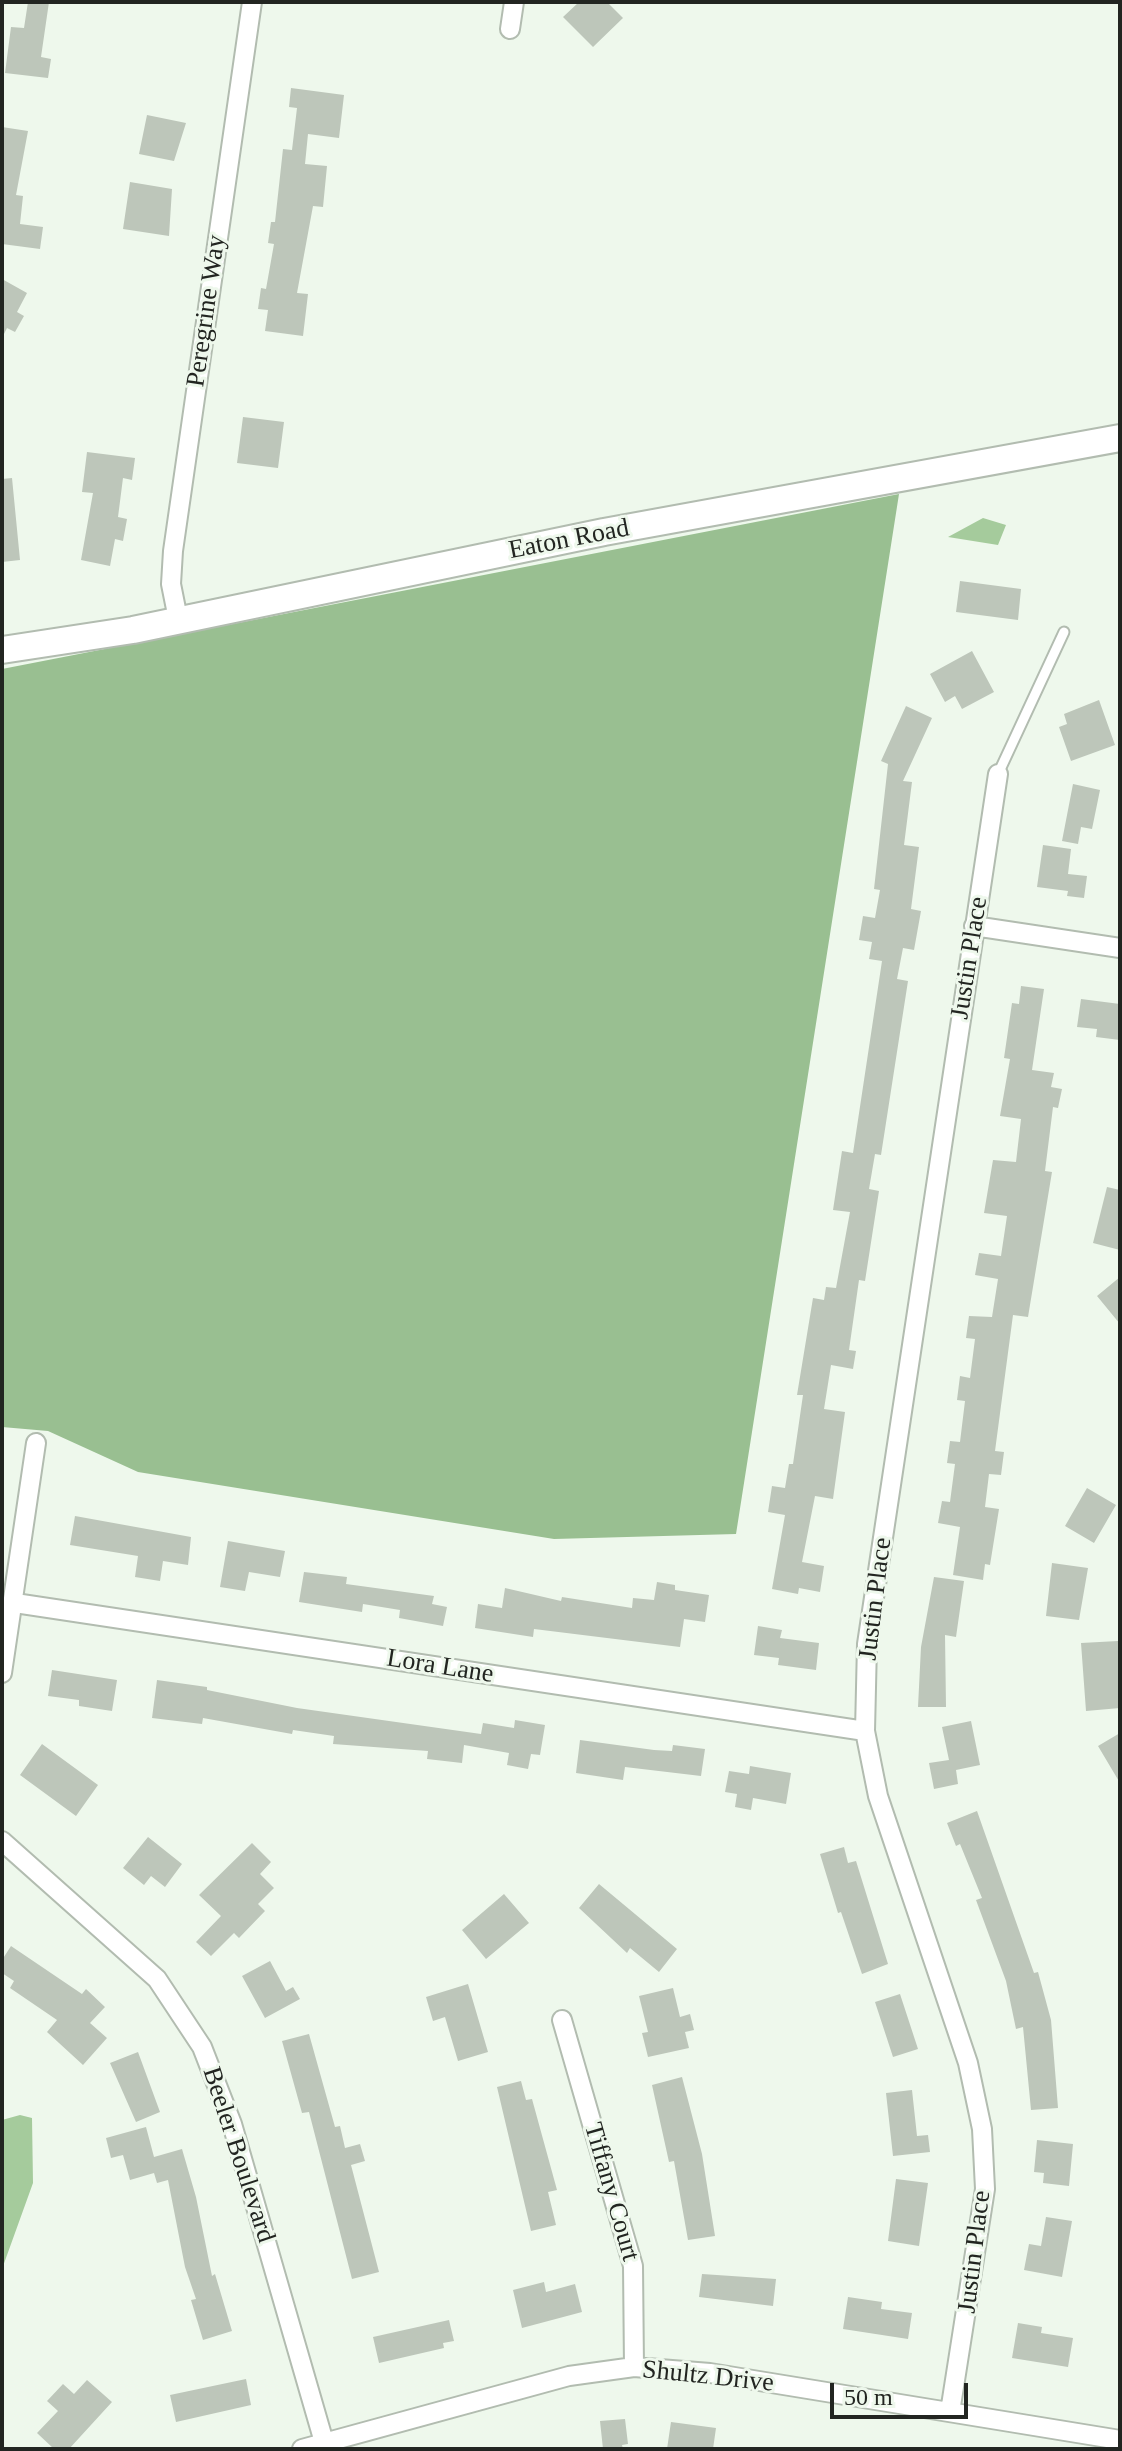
<!DOCTYPE html>
<style>
body{margin:0}
#map{position:relative;width:1122px;height:2451px;overflow:hidden;background:#eef8ec;font-family:"Times New Roman",serif}
canvas{display:block}
.frame{position:absolute;inset:0;border:4px solid #222521;pointer-events:none}
.scale{position:absolute;left:830px;top:2383px;width:138px;height:36px;box-sizing:border-box;border:4px solid #222521;border-top:0;padding-left:10px;font-size:24px;line-height:28px;white-space:nowrap;color:#222521;-webkit-text-stroke:6px #eef8ec;paint-order:stroke}
</style>
<div id="map">
<canvas width="1122" height="2451"></canvas>
<div class="frame"></div>
<div class="scale">50 m</div>
</div>
<script>
const g = document.querySelector('canvas').getContext('2d');
g.lineJoin = 'round';
function paint(path, color) { g.fillStyle = color; g.fill(path, 'evenodd'); }
const poly = rows => new Path2D(rows.map(r => 'M' + r).join(''));
function strokePath(path, color, width, dash) { g.strokeStyle = color; g.lineWidth = width; g.lineCap = dash ? 'butt' : 'round'; g.setLineDash(dash || []); g.stroke(path); }
function write(font, color, halo, rows, align = 'center') {
  g.font = font + ' "Times New Roman",serif'; g.lineWidth = 6; g.setLineDash([]); g.textBaseline = 'middle'; g.strokeStyle = halo; g.fillStyle = color; for (const [text, x, y, turn = 0] of rows) {
    g.save(); g.translate(x, y); g.rotate((+turn || 0) * Math.PI / 180); g.textAlign = isNaN(turn) ? turn : align; if (halo) g.strokeText(text, 0, 0); g.fillText(text, 0, 0); g.restore();
  }
}
paint(poly([
 [899,494,736,1534,554,1539,138,1472,48,1431,2,1427,2,669]
]), '#99bf91');
paint(poly([
 [983,518,1006,525,998,545,948,537],
 [20,2115,32,2118,33,2183,2,2269,2,2120]
]), '#a5cb9c');
paint(poly([
 [28,2,49,2,41,57,51,59,48,78,5,73,11,27,24,28],
 [579,2,607,2,623,18,593,47,563,17],
 [291,88,344,95,339,138,308,134,305,164,327,166,323,207,313,206,297,293,308,294,303,336,265,331,268,310,258,309,261,288,266,289,274,244,268,243,271,222,275,222,283,149,292,150,297,108,289,107],
 [147,115,186,123,174,161,139,154],
 [2,127,28,131,16,195,23,196,20,224,43,227,40,249,2,244],
 [130,182,172,189,169,236,123,229],
 [2,279,27,293,17,312,24,316,15,332,7,328,2,338],
 [243,417,284,422,278,468,237,463],
 [87,452,135,458,132,480,123,478,118,517,127,519,123,541,115,539,110,566,81,560,93,493,82,492],
 [12,478,20,560,2,562,2,479],
 [960,581,1021,589,1018,620,956,612],
 [972,651,994,692,962,709,955,696,945,702,930,674],
 [1099,700,1115,745,1071,761,1059,727,1067,724,1064,714],
 [906,706,932,718,903,781,912,782,904,845,919,847,911,909,921,911,914,950,903,948,897,979,908,981,881,1155,875,1154,869,1189,879,1191,865,1281,859,1280,849,1350,856,1351,853,1369,831,1365,824,1409,845,1412,833,1499,815,1496,802,1562,824,1566,820,1592,799,1588,798,1594,772,1589,785,1515,768,1512,772,1486,785,1488,789,1464,793,1464,803,1395,797,1395,813,1298,824,1300,826,1287,836,1288,850,1212,833,1210,842,1151,853,1153,882,961,869,959,872,942,859,940,863,916,875,918,880,890,874,889,888,764,881,761],
 [1073,784,1100,790,1092,829,1081,827,1078,844,1062,841],
 [1043,845,1071,849,1068,874,1087,876,1084,898,1067,896,1068,891,1037,887],
 [1021,986,1044,989,1032,1070,1054,1073,1051,1087,1062,1089,1058,1108,1053,1107,1045,1171,1052,1172,1028,1317,1013,1315,995,1451,1004,1452,1001,1475,989,1474,985,1507,999,1509,990,1565,985,1564,983,1580,953,1575,960,1527,938,1523,942,1501,950,1502,955,1464,947,1463,950,1441,960,1442,965,1401,957,1400,960,1376,970,1378,975,1339,966,1338,969,1316,992,1317,998,1279,975,1275,979,1253,1001,1256,1007,1216,984,1213,993,1160,1016,1162,1021,1119,1000,1116,1010,1059,1004,1058,1012,1003,1019,1004],
 [1081,999,1120,1004,1120,1040,1096,1037,1097,1029,1077,1027],
 [1107,1187,1120,1190,1120,1250,1093,1243],
 [1120,1277,1120,1324,1097,1296],
 [1087,1488,1116,1505,1094,1543,1065,1526],
 [75,1516,191,1537,188,1565,163,1561,160,1581,135,1577,138,1556,70,1545],
 [228,1541,285,1551,280,1577,249,1572,245,1591,220,1587],
 [1052,1563,1088,1568,1079,1620,1046,1616],
 [304,1572,347,1577,346,1584,434,1596,432,1604,447,1607,443,1626,399,1618,400,1610,363,1604,362,1612,299,1602],
 [934,1577,964,1581,956,1637,945,1635,946,1707,918,1707,921,1647],
 [657,1582,675,1585,675,1590,709,1595,705,1622,684,1619,680,1647,534,1629,533,1637,475,1628,478,1604,502,1608,505,1588,561,1601,562,1597,632,1608,633,1598,654,1600],
 [758,1626,782,1630,780,1638,819,1643,816,1670,778,1665,779,1658,754,1655],
 [1118,1641,1120,1708,1086,1711,1081,1643],
 [52,1670,117,1680,112,1711,79,1706,79,1700,48,1696],
 [157,1680,207,1687,207,1690,297,1708,481,1734,483,1723,514,1728,515,1720,545,1725,540,1755,531,1754,528,1769,507,1765,509,1753,464,1745,462,1763,427,1759,428,1751,333,1744,334,1736,293,1730,292,1734,203,1718,202,1724,152,1718],
 [971,1721,980,1765,956,1770,958,1784,934,1789,929,1763,949,1760,942,1727],
 [1120,1733,1120,1783,1098,1746],
 [580,1740,654,1750,672,1751,673,1745,705,1749,701,1776,625,1767,623,1780,576,1773],
 [42,1744,98,1785,76,1816,20,1775],
 [750,1766,791,1773,786,1804,753,1798,751,1810,735,1807,737,1794,725,1792,729,1771,749,1774],
 [977,1811,1034,1973,1038,1972,1051,2020,1058,2108,1031,2110,1023,2027,1016,2029,1006,1981,976,1900,982,1898,960,1844,956,1846,947,1823],
 [148,1837,182,1864,165,1887,151,1876,144,1885,123,1868],
 [252,1843,271,1862,260,1874,274,1888,258,1904,265,1911,239,1938,234,1933,211,1956,196,1942,221,1916,199,1895],
 [844,1847,848,1863,856,1861,888,1964,862,1974,841,1912,838,1913,820,1854],
 [599,1884,677,1949,659,1972,630,1948,627,1953,579,1908],
 [504,1894,529,1923,486,1959,462,1930],
 [11,1946,82,1994,86,1989,105,2007,90,2023,107,2038,83,2065,47,2032,57,2020,10,1988,14,1981,2,1973,2,1960],
 [270,1961,286,1991,293,1987,300,1999,265,2018,242,1976],
 [468,1984,488,2052,458,2061,445,2017,433,2021,426,1997],
 [673,1988,680,2017,690,2014,694,2030,685,2032,689,2048,648,2057,642,2033,648,2032,639,1996],
 [900,1994,918,2049,893,2057,875,2002],
 [309,2034,335,2127,340,2126,345,2148,360,2144,365,2161,351,2165,379,2272,352,2279,309,2112,302,2113,282,2041],
 [138,2052,160,2112,136,2122,110,2063],
 [682,2077,702,2154,715,2236,688,2240,674,2161,669,2162,652,2085],
 [521,2081,526,2100,532,2099,557,2190,548,2192,556,2225,531,2231,497,2087],
 [912,2090,917,2136,928,2135,930,2152,893,2156,886,2093],
 [146,2127,154,2157,182,2149,196,2197,212,2276,215,2274,232,2331,203,2340,191,2300,196,2299,185,2267,168,2180,157,2183,154,2173,130,2180,123,2155,111,2158,106,2138],
 [1037,2140,1073,2144,1069,2186,1043,2183,1044,2173,1034,2172],
 [896,2179,928,2183,919,2246,888,2241],
 [1046,2217,1072,2221,1062,2277,1024,2270,1029,2244,1041,2246],
 [702,2274,776,2279,773,2306,699,2297],
 [544,2282,546,2292,575,2284,582,2312,522,2328,513,2290],
 [848,2297,882,2302,881,2309,912,2313,908,2339,843,2329],
 [449,2320,454,2341,443,2343,444,2348,379,2363,373,2337],
 [1018,2323,1042,2327,1041,2333,1073,2338,1068,2367,1012,2358],
 [246,2379,251,2405,176,2422,170,2395],
 [87,2380,112,2402,69,2449,54,2449,37,2433,58,2411,47,2401,63,2384,74,2394],
 [625,2419,628,2444,622,2445,623,2449,603,2449,600,2421],
 [671,2422,716,2428,713,2449,667,2449]
]), '#bdc6ba');
const lane = poly([
 [998,774,1064,632]
]);
const street = poly([
 [510,29,514,2],
 [178,619,171,584,173,551,252,2],
 [974,926,1120,948],
 [15,1603,865,1731],
 [2,1673,36,1443],
 [2,1841,157,1979,202,2047,232,2124,326,2449],
 [562,2020,633,2266,634,2367],
 [950,2412,985,2189,982,2129,968,2063,878,1796,865,1731,867,1644,998,774],
 [302,2449,569,2376,634,2367,710,2373,1120,2440]
]);
const secondary = poly([
 [2,650,133,630,604,532,1120,438]
]);
strokePath(lane, '#b2bcb0', 13);
strokePath(street, '#b2bcb0', 22);
strokePath(secondary, '#b2bcb0', 30);
strokePath(lane, '#fff', 9);
strokePath(street, '#fff', 18);
strokePath(secondary, '#fff', 26);
write('26px', '#222521', '#eef8ec', [
 ["Peregrine Way",207,311,-82],
 ["Eaton Road",569,540,-11],
 ["Justin Place",970,958,-81],
 ["Justin Place",876,1599,-83],
 ["Lora Lane",440,1667,9],
 ["Beeler Boulevard",238,2155,72],
 ["Tiffany Court",611,2192,74],
 ["Justin Place",975,2252,-83],
 ["Shultz Drive",708,2377,6]
]);
</script>
